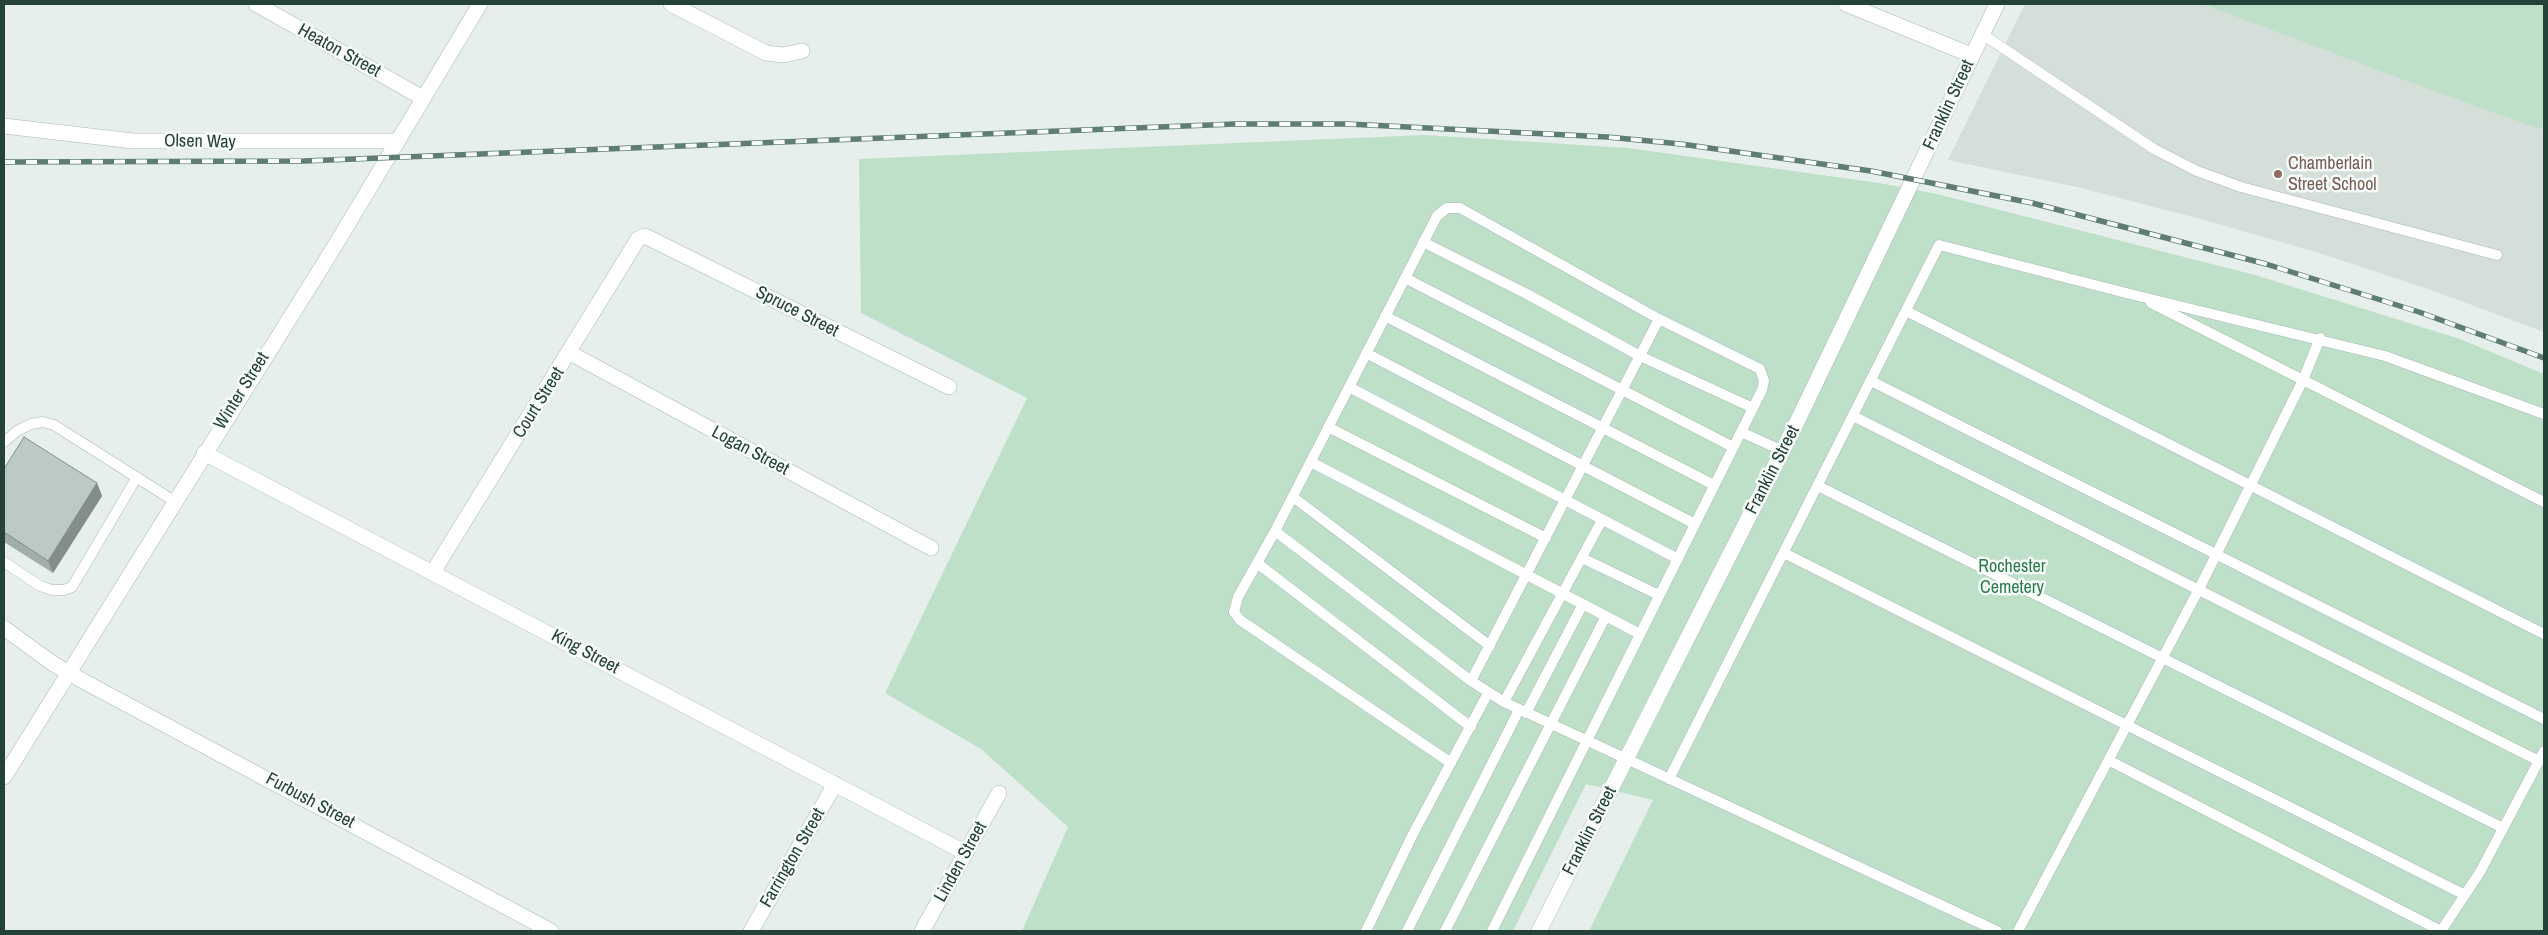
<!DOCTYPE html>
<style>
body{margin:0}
#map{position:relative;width:2548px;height:935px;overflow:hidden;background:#e6efeb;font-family:"Archivo Narrow",sans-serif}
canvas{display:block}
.frame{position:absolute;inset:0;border:5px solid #24423a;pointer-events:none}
</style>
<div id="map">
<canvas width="2548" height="935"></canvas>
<div class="frame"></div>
</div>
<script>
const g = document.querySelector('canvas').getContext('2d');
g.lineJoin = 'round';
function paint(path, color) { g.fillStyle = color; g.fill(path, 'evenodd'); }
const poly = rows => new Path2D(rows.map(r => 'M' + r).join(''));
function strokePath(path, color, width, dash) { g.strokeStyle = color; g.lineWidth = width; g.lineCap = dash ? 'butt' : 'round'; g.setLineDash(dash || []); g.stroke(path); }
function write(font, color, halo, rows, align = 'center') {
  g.font = font + ' "Archivo Narrow",sans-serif'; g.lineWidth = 5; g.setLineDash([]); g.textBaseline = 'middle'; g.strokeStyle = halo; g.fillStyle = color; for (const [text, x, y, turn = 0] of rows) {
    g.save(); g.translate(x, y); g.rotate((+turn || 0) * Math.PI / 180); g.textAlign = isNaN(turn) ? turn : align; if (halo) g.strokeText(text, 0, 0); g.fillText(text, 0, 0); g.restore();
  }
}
paint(poly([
 [2025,4,2544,4,2544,332,2434,291,2316,252,2197,218,2077,187,1948,160]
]), '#d4dfda');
paint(poly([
 [2203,4,2544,4,2544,126,2540,129,2428,89],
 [1425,135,1628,148,1879,183,1937,194,2255,275,2460,339,2544,374,2544,931,1589,931,1653,800,1586,784,1513,931,1022,931,1068,827,981,749,885,693,1027,398,861,313,859,159]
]), '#bfe0c8');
const service = poly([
 [1982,34,2154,149,2197,171,2241,187,2497,255],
 [1423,242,1527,294,1640,356,1753,408],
 [1405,278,1733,447],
 [2151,303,2544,502],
 [1906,311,2544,634],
 [1385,316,1714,485],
 [1366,353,1695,524],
 [1871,381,2544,719],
 [1349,387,1678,559],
 [1853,416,2539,761],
 [1328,427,1546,538],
 [1741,432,1783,451],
 [4,442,17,431,31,424,43,422,54,425,174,501],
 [1311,462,1640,634],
 [1818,486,2503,828],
 [1293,497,1490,646],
 [1275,531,1471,681,1504,702,1997,931],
 [1784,553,2465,895],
 [1582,558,1659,595],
 [4,562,40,586,52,590,64,590,72,587,137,477],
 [1257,563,1471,727],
 [1471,681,1659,319],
 [1504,702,1602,520],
 [1526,713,1583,604],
 [2110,761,2441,931],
 [1451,763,1240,620,1234,612,1238,597,1275,531,1437,216,1447,208,1460,208,1659,319,1760,369,1764,381,1762,390,1492,931],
 [1669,779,1939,245,2134,295,2385,356,2544,414],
 [1366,931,1413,834,1488,693],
 [1407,931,1519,710],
 [1445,931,1606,616],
 [2018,931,2199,589,2303,380,2320,338],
 [2441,931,2480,872,2544,751]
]);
const minor = poly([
 [256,4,423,98],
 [671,4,766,53,783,55,802,51],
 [1846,4,1971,55],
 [4,126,133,141,398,141],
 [570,353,931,548],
 [204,453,966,853],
 [433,572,638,239,645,236,949,387],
 [4,628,52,663,83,681,551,931],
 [4,777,336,244,480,4],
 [751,931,835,784],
 [922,931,999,793]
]);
const tertiary = poly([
 [1539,931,1797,422,1997,4]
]);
strokePath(service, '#a8b8b2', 11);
strokePath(minor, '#a8b8b2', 16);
strokePath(tertiary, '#a8b8b2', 16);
strokePath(service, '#fff', 10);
strokePath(minor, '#fff', 15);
strokePath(tertiary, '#fff', 15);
const rail = poly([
 [4,162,304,161,1235,124,1348,124,1607,137,1681,144,1871,171,2032,203,2266,264,2419,312,2544,358]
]);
strokePath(rail, '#5f7d75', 5.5);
strokePath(rail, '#f7fbf9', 4, [11]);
paint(poly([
 [4,469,97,483,102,496,53,573,4,542]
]), '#a1aea9');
paint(poly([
 [97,483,102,496,53,573,48,561]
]), '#838d89');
const building = poly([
 [24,437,97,483,48,561,4,532,4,469,24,437]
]);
paint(building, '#bbcac4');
strokePath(building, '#838d89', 1);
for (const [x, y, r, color] of [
 [2278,174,5,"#8d6e63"]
]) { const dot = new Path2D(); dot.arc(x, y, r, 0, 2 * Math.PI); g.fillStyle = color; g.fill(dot); strokePath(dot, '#f7fbf9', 2); }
write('18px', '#24423a', '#f7fbf9', [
 ["Heaton Street",339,51,29],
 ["Franklin Street",1949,105,-65],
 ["Olsen Way",200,142,1],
 ["Spruce Street",797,312,27],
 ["Winter Street",242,391,-58],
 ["Court Street",539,403,-58],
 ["Logan Street",750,451,28],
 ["Franklin Street",1773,470,-63],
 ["King Street",585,652,28],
 ["Furbush Street",310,801,28],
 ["Franklin Street",1590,831,-63],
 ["Farrington Street",793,858,-60],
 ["Linden Street",961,862,-61]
]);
write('18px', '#785e54', '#f7fbf9', [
 ["Chamberlain",2288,164],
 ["Street School",2288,185]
], 'left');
write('18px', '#2d7a4b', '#f7fbf9', [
 ["Rochester",2012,567],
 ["Cemetery",2012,588]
]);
</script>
